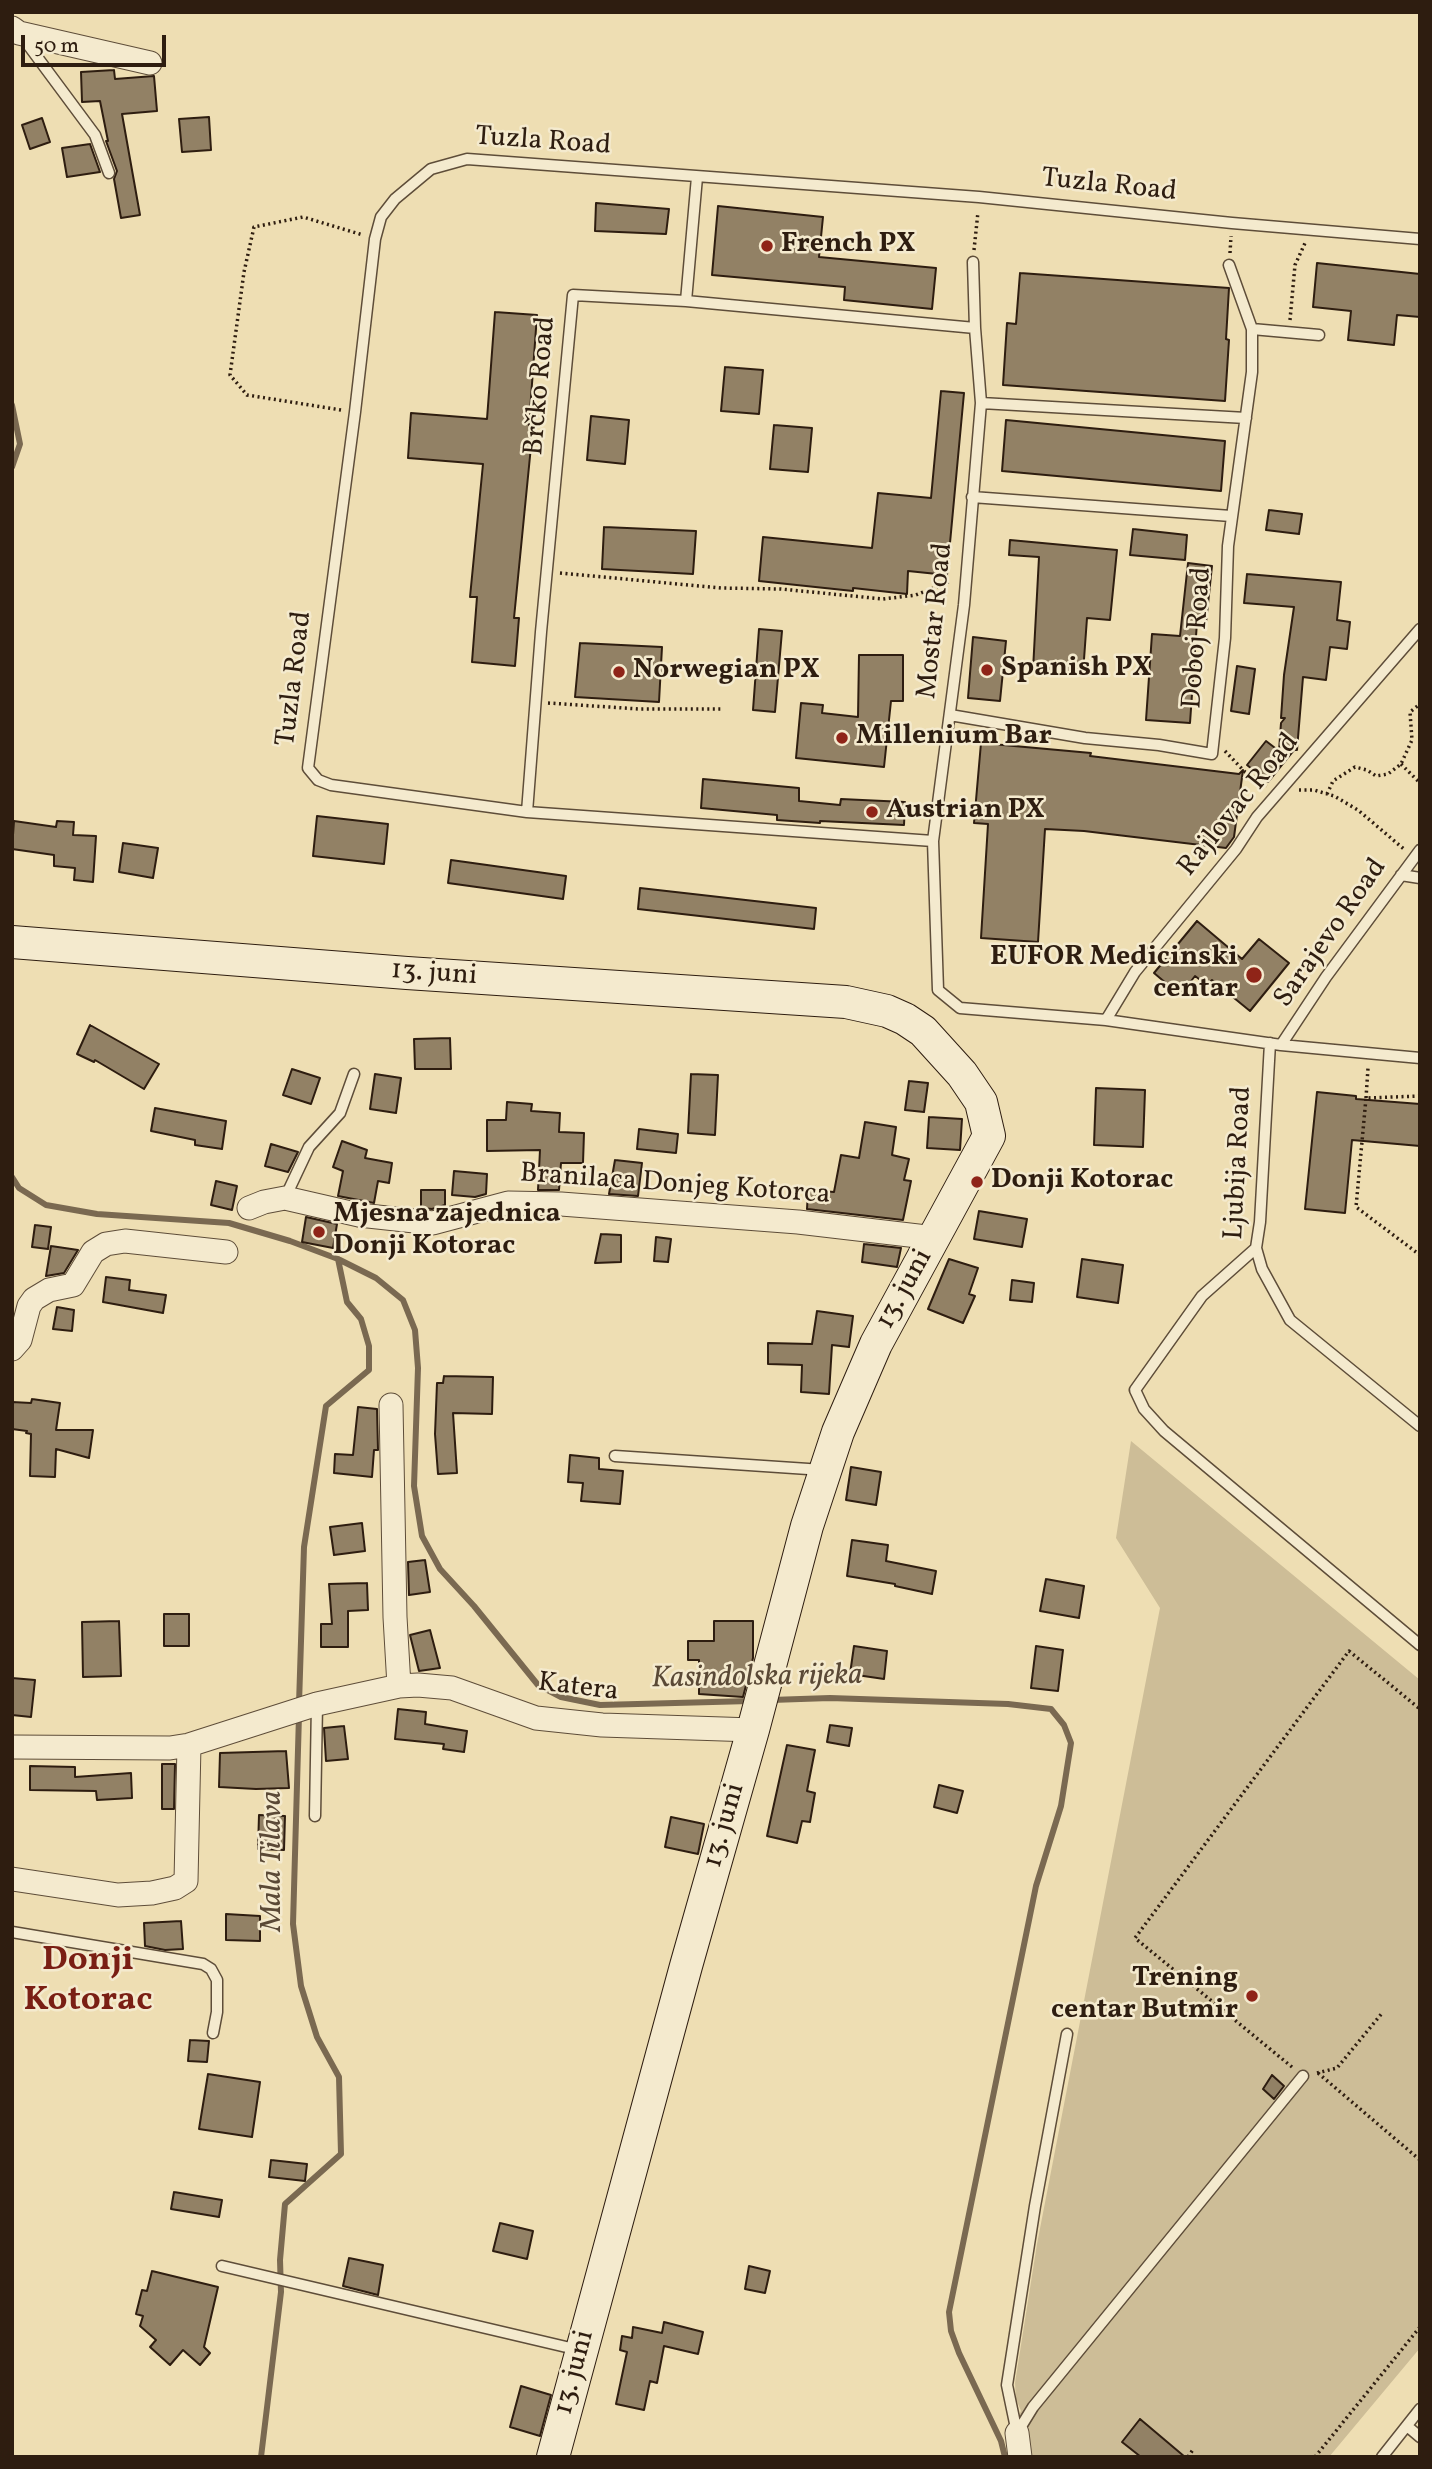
<!DOCTYPE html>
<meta charset="utf-8">
<style>
body{margin:0}
#map{position:relative;width:1432px;height:2469px;overflow:hidden;background:#eedeb3;font-family:Vollkorn,serif}
canvas{display:block}
.frame{position:absolute;inset:0;border:14px solid #2e1d10;pointer-events:none}
.scale{position:absolute;left:21px;top:35px;width:145px;height:32px;box-sizing:border-box;border:4px solid #2e1d10;border-top:0;padding-left:9px;font-size:21px;line-height:24px;white-space:nowrap;color:#2e1d10;-webkit-text-stroke:5px #f4eace;paint-order:stroke}
</style>
<div id="map">
<canvas width="1432" height="2469"></canvas>
<div class="frame"></div>
<div class="scale">50 m</div>
</div>
<script>
const g = document.querySelector('canvas').getContext('2d');
g.lineJoin = 'round';
function paint(path, color) { g.fillStyle = color; g.fill(path, 'evenodd'); }
const poly = rows => new Path2D(rows.map(r => 'M' + r).join(''));
function strokePath(path, color, width, dash) { g.strokeStyle = color; g.lineWidth = width; g.lineCap = dash ? 'butt' : 'round'; g.setLineDash(dash || []); g.stroke(path); }
function write(font, color, halo, rows, align = 'center') {
  g.font = font + ' Vollkorn,serif'; g.lineWidth = 5; g.setLineDash([]); g.textBaseline = 'middle'; g.strokeStyle = halo; g.fillStyle = color; for (const [text, x, y, turn = 0] of rows) {
    g.save(); g.translate(x, y); g.rotate((+turn || 0) * Math.PI / 180); g.textAlign = isNaN(turn) ? turn : align; if (halo) g.strokeText(text, 0, 0); g.fillText(text, 0, 0); g.restore();
  }
}
paint(poly([
 [1131,1441,1420,1680,1420,2348,1329,2457,1012,2457,1008,2436,1021,2411,1016,2399,1015,2383,1037,2244,1160,1608,1116,1538]
]), '#cdbd97');
strokePath(poly([
 [12,405,20,444,12,467],
 [12,1177,19,1188,46,1205,97,1214,229,1223,290,1241,338,1259,376,1278,403,1300,415,1330,418,1368,414,1486,422,1536,440,1569,474,1606,538,1685,561,1697,600,1705,750,1701],
 [771,1700,830,1698,1008,1704,1051,1709,1064,1725,1071,1743,1061,1806,1036,1886,949,2312,951,2331,959,2353,1001,2441,1005,2457],
 [299,1704,304,1547,326,1406,369,1370,369,1346,361,1319,347,1302,338,1259],
 [261,2457,281,2292,280,2260,285,2204,341,2154,339,2077,317,2037,301,1986,293,1924,299,1715]
]), '#7a6951', 6);
const building = poly([
 [114,70,115,79,154,76,157,111,122,114,140,215,121,218,114,179,117,171,106,141,108,141,100,101,82,102,81,72,114,70],
 [209,117,211,150,182,152,179,119,209,117],
 [42,118,50,142,30,149,22,125,42,118],
 [90,144,100,172,67,177,62,148,90,144],
 [596,203,669,209,666,234,595,231,596,203],
 [718,206,823,217,819,257,936,268,932,309,844,300,845,287,712,275,718,206],
 [1317,263,1420,274,1420,317,1397,315,1394,345,1348,340,1351,311,1313,307,1317,263],
 [1020,273,1229,288,1226,339,1229,340,1225,401,1003,385,1007,323,1016,324,1020,273],
 [495,312,537,315,529,425,533,426,514,618,519,618,515,666,472,662,477,597,470,597,483,464,408,458,411,413,487,419,495,312],
 [725,367,763,370,759,414,721,411,725,367],
 [941,391,964,393,947,575,908,571,907,594,853,588,853,591,759,581,763,537,872,548,878,493,931,498,941,391],
 [591,416,629,420,625,464,587,460,591,416],
 [1006,420,1225,441,1221,491,1002,471,1006,420],
 [774,425,812,428,808,472,770,469,774,425],
 [1269,510,1302,514,1299,534,1266,530,1269,510],
 [604,527,696,531,693,574,602,569,604,527],
 [1133,529,1187,535,1185,560,1130,555,1133,529],
 [1010,540,1117,550,1110,620,1087,618,1083,673,1033,670,1039,557,1009,555,1010,540],
 [1188,563,1212,566,1206,623,1197,622,1190,723,1146,720,1152,634,1180,636,1188,563],
 [1247,574,1341,582,1337,620,1350,622,1347,649,1330,647,1326,680,1303,677,1297,750,1294,750,1268,782,1247,765,1266,741,1279,751,1281,723,1285,718,1281,718,1284,675,1294,607,1244,603,1247,574],
 [759,629,782,631,775,712,753,710,759,629],
 [973,637,1006,641,1000,701,968,698,973,637],
 [580,643,662,647,659,702,575,697,580,643],
 [859,655,903,655,903,701,891,701,884,767,796,758,801,703,823,705,822,713,858,717,859,655],
 [1237,666,1255,669,1249,714,1231,711,1237,666],
 [981,743,1091,753,1090,756,1239,774,1243,770,1234,837,1226,848,1084,831,1045,829,1038,942,981,938,988,824,974,823,981,743],
 [703,779,799,788,799,801,840,805,841,799,905,802,904,825,820,821,820,823,777,820,777,815,701,808,703,779],
 [317,816,388,824,384,864,313,856,317,816],
 [14,821,56,827,57,821,74,822,73,835,96,836,93,882,74,880,75,868,54,866,54,855,12,849,14,821],
 [123,843,158,848,153,878,119,872,123,843],
 [451,860,566,876,563,899,448,883,451,860],
 [640,888,816,908,814,929,638,909,640,888],
 [1197,921,1242,959,1259,939,1289,963,1250,1011,1212,980,1207,985,1195,976,1180,995,1154,973,1197,921],
 [90,1025,159,1064,144,1089,95,1060,94,1062,77,1054,90,1025],
 [450,1038,451,1069,415,1069,414,1039,450,1038],
 [292,1069,320,1078,311,1104,283,1095,292,1069],
 [375,1074,401,1078,396,1113,370,1109,375,1074],
 [691,1074,718,1075,715,1135,688,1133,691,1074],
 [909,1081,928,1083,924,1112,905,1110,909,1081],
 [1096,1088,1145,1090,1143,1147,1094,1145,1096,1088],
 [1317,1092,1356,1096,1356,1099,1420,1104,1420,1146,1352,1140,1345,1213,1305,1209,1317,1092],
 [507,1102,532,1104,531,1111,560,1113,559,1132,584,1133,583,1163,561,1163,559,1190,538,1190,540,1150,487,1151,487,1120,506,1120,507,1102],
 [155,1108,226,1121,222,1149,195,1145,195,1140,151,1131,155,1108],
 [929,1117,962,1119,960,1150,927,1148,929,1117],
 [865,1122,896,1127,892,1155,909,1159,904,1180,911,1181,903,1220,807,1209,808,1190,834,1192,841,1155,859,1158,865,1122],
 [639,1129,678,1134,676,1153,637,1149,639,1129],
 [342,1141,367,1150,365,1158,392,1163,389,1183,378,1181,374,1203,338,1196,343,1171,333,1167,342,1141],
 [271,1144,298,1152,288,1172,265,1166,271,1144],
 [615,1160,642,1163,638,1196,609,1194,615,1160],
 [454,1171,487,1174,486,1194,475,1197,452,1195,454,1171],
 [216,1181,237,1186,232,1210,211,1205,216,1181],
 [421,1190,445,1190,445,1205,432,1209,421,1208,421,1190],
 [979,1211,1027,1219,1022,1247,974,1239,979,1211],
 [306,1217,337,1224,333,1248,302,1242,306,1217],
 [35,1225,51,1227,48,1249,32,1247,35,1225],
 [601,1234,621,1235,621,1262,595,1263,601,1234],
 [656,1237,671,1239,668,1262,654,1261,656,1237],
 [864,1244,901,1248,897,1267,862,1262,864,1244],
 [51,1246,78,1250,64,1273,46,1276,51,1246],
 [949,1259,978,1268,969,1294,975,1296,963,1323,928,1309,949,1259],
 [1082,1259,1123,1265,1118,1303,1077,1297,1082,1259],
 [106,1277,130,1280,129,1290,166,1295,163,1313,103,1302,106,1277],
 [1012,1280,1034,1283,1032,1302,1010,1300,1012,1280],
 [57,1307,74,1310,72,1331,53,1329,57,1307],
 [817,1311,853,1316,849,1347,832,1345,829,1394,801,1392,802,1365,768,1364,768,1343,812,1344,817,1311],
 [444,1376,493,1377,492,1414,453,1413,457,1473,438,1474,435,1434,437,1383,443,1383,444,1376],
 [32,1399,60,1403,56,1430,93,1430,89,1458,56,1449,55,1477,30,1476,31,1434,26,1433,27,1431,12,1429,12,1402,31,1403,32,1399],
 [358,1407,377,1409,378,1450,374,1450,372,1477,334,1473,335,1454,353,1455,358,1407],
 [570,1455,599,1458,599,1469,623,1471,620,1504,581,1501,583,1483,568,1482,570,1455],
 [851,1467,881,1472,876,1505,846,1500,851,1467],
 [362,1523,365,1551,334,1555,330,1527,362,1523],
 [852,1540,888,1545,886,1561,936,1571,932,1594,895,1586,895,1584,847,1576,852,1540],
 [425,1560,430,1592,409,1595,408,1562,425,1560],
 [1046,1579,1084,1586,1079,1618,1040,1611,1046,1579],
 [367,1583,368,1610,348,1611,348,1647,321,1647,321,1624,332,1624,329,1584,367,1583],
 [164,1614,189,1614,189,1646,164,1646,164,1614],
 [119,1621,121,1676,83,1677,82,1622,119,1621],
 [714,1621,753,1621,753,1658,743,1697,699,1694,699,1660,688,1660,688,1641,714,1641,714,1621],
 [430,1630,440,1668,419,1671,410,1635,430,1630],
 [854,1646,887,1651,884,1679,850,1674,854,1646],
 [1036,1646,1063,1650,1058,1691,1031,1688,1036,1646],
 [12,1678,35,1680,31,1717,12,1715,12,1678],
 [398,1709,426,1712,425,1724,467,1731,464,1752,443,1749,444,1744,395,1739,398,1709],
 [830,1725,852,1728,849,1746,827,1742,830,1725],
 [344,1726,348,1759,326,1761,324,1728,344,1726],
 [787,1745,815,1750,807,1791,815,1793,810,1822,802,1821,797,1843,767,1836,787,1745],
 [286,1751,289,1788,256,1789,219,1787,220,1753,286,1751],
 [162,1764,175,1764,174,1809,162,1809,162,1764],
 [30,1766,75,1767,75,1777,131,1773,132,1798,97,1800,96,1791,30,1790,30,1766],
 [939,1785,963,1791,957,1813,934,1807,939,1785],
 [259,1815,285,1816,284,1850,258,1849,259,1815],
 [671,1817,704,1824,698,1854,665,1847,671,1817],
 [226,1914,260,1916,260,1941,226,1940,226,1914],
 [181,1921,183,1949,165,1950,145,1946,144,1923,181,1921],
 [190,2040,209,2041,207,2062,188,2061,190,2040],
 [208,2074,260,2082,252,2137,199,2129,208,2074],
 [1272,2075,1284,2086,1274,2099,1263,2089,1272,2075],
 [271,2160,307,2164,305,2181,269,2177,271,2160],
 [174,2192,222,2200,219,2217,171,2209,174,2192],
 [500,2223,533,2231,527,2259,493,2251,500,2223],
 [349,2258,383,2265,378,2295,343,2286,349,2258],
 [749,2266,770,2271,765,2293,745,2289,749,2266],
 [152,2271,218,2287,204,2347,210,2353,200,2365,183,2350,170,2365,150,2347,156,2340,140,2326,143,2316,136,2314,142,2290,147,2291,152,2271],
 [664,2322,703,2332,698,2354,664,2346,657,2383,650,2381,644,2410,616,2404,627,2352,620,2350,622,2336,632,2338,633,2327,662,2333,664,2322],
 [521,2386,551,2395,540,2436,510,2427,521,2386],
 [1140,2419,1185,2457,1141,2457,1122,2442,1140,2419]
]);
paint(building, '#928165');
strokePath(building, '#2e1d10', 2);
const lane = poly([
 [23,38,95,135,109,173],
 [973,262,975,328],
 [686,301,697,177],
 [1252,329,1319,335],
 [981,403,1246,418],
 [972,497,1231,516],
 [950,715,1085,738,1159,745,1212,754,1225,638,1228,546,1252,372,1252,329,1229,265],
 [527,812,541,632,573,295,686,301,975,328,981,403,964,605,933,841,938,990,960,1008,1106,1020,1281,1045,1420,1058],
 [933,841,527,812,331,785,318,780,308,768,355,412,375,239,381,217,395,199,431,169,467,159,979,197,1232,223,1420,239],
 [1401,875,1420,878],
 [1106,1020,1135,972,1236,849,1257,817,1420,629],
 [1270,1043,1260,1222,1256,1248,1262,1269,1290,1320,1420,1426],
 [1281,1045,1326,977,1420,850],
 [285,1198,309,1147,340,1113,354,1074],
 [1256,1248,1202,1296,1135,1390,1144,1409,1164,1431,1420,1645],
 [615,1456,823,1470],
 [315,1816,317,1704],
 [12,1932,203,1964,211,1969,217,1980,217,2012,213,2033],
 [222,2266,579,2350],
 [1407,2426,1420,2437],
 [1017,2433,1033,2407,1303,2076],
 [1017,2433,1007,2385,1035,2206,1067,2034],
 [1382,2457,1420,2409]
]);
const street = poly([
 [12,28,19,33,150,63],
 [249,1208,264,1202,285,1198,359,1215,433,1223,508,1203,561,1204,798,1222,935,1238],
 [12,1349,20,1340,29,1306,34,1299,49,1290,73,1285,93,1252,106,1244,125,1241,226,1252],
 [391,1405,395,1617,399,1686],
 [12,1747,170,1748,189,1745,317,1704,399,1686,418,1685,452,1688,536,1718,602,1725,753,1730],
 [12,1879,118,1895,152,1893,175,1888,186,1881,189,1745],
 [1017,2433,1020,2457]
]);
const secondary = poly([
 [12,942,407,973,846,1002,887,1011,905,1019,923,1031,962,1074,981,1102,989,1136,876,1344,838,1432,807,1526,753,1730,686,1966,553,2457]
]);
strokePath(lane, '#5e4d39', 13);
strokePath(street, '#5e4d39', 25);
strokePath(secondary, '#2e1d10', 34);
strokePath(poly([
 [974,250,978,212],
 [1230,253,1231,236],
 [1290,320,1295,265,1305,243],
 [341,410,247,395,230,375,244,272,254,227,303,217,363,235],
 [560,573,721,588,781,589,883,599,916,595,951,581],
 [548,703,639,709,723,709],
 [1225,751,1245,772,1267,786],
 [1401,764,1420,783],
 [1299,790,1314,790,1334,796,1358,810,1405,850],
 [1327,794,1333,781,1355,767,1367,770,1376,776,1388,774,1401,764,1412,740,1410,712,1420,704],
 [1420,1096,1366,1098,1356,1207,1420,1255],
 [1366,1098,1368,1068],
 [1292,2067,1135,1938,1349,1651,1420,1709],
 [1317,2073,1337,2068,1383,2012],
 [1318,2073,1420,2160],
 [1188,2457,1194,2448],
 [1315,2457,1420,2327]
]), '#2e1d10', 3.5, [2, 3.5]);
strokePath(lane, '#f4eace', 10);
strokePath(street, '#f4eace', 23);
strokePath(secondary, '#f4eace', 32);
for (const [x, y, r, color] of [
 [767,246,7,"#8f2418"],
 [987,670,7,"#8f2418"],
 [619,672,7,"#8f2418"],
 [842,738,7,"#8f2418"],
 [872,812,7,"#8f2418"],
 [1254,975,9,"#8f2418"],
 [977,1182,7,"#8f2418"],
 [319,1232,7,"#8f2418"],
 [1252,1996,7,"#8f2418"]
]) { const dot = new Path2D(); dot.arc(x, y, r, 0, 2 * Math.PI); g.fillStyle = color; g.fill(dot); strokePath(dot, '#f4eace', 2.5); }
write('28px', '#2e1d10', '#f4eace', [
 ["Tuzla Road",543,143,4],
 ["Tuzla Road",1109,187,6],
 ["Brčko Road",542,386,-85],
 ["Mostar Road",937,621,-84],
 ["Doboj Road",1199,638,-86],
 ["Tuzla Road",296,679,-83],
 ["Rajlovac Road",1240,806,-51],
 ["Sarajevo Road",1332,934,-55],
 ["13. juni",434,975,4],
 ["Ljubija Road",1240,1163,-87],
 ["Branilaca Donjeg Kotorca",675,1186,4],
 ["13. juni",906,1290,-61],
 ["Katera",578,1689,7],
 ["13. juni",726,1826,-74],
 ["13. juni",576,2373,-75]
]);
write('bold 28px', '#2e1d10', '#f4eace', [
 ["French PX",781,246],
 ["Spanish PX",1001,670],
 ["Norwegian PX",633,672],
 ["Millenium Bar",856,738],
 ["Austrian PX",886,812],
 ["EUFOR Medicinski",1238,959,"right"],
 ["centar",1238,991,"right"],
 ["Donji Kotorac",991,1182],
 ["Mjesna zajednica",333,1216],
 ["Donji Kotorac",333,1248],
 ["Trening",1238,1980,"right"],
 ["centar Butmir",1238,2012,"right"]
], 'left');
write('italic 30px', '#5a4936', '#f4eace', [
 ["Kasindolska rijeka",757,1679,-1],
 ["Mala Tilava",274,1861,-90]
]);
write('bold 35px', '#7a1f14', '#f4eace', [
 ["Donji",88,1963],
 ["Kotorac",88,2003]
]);
</script>
